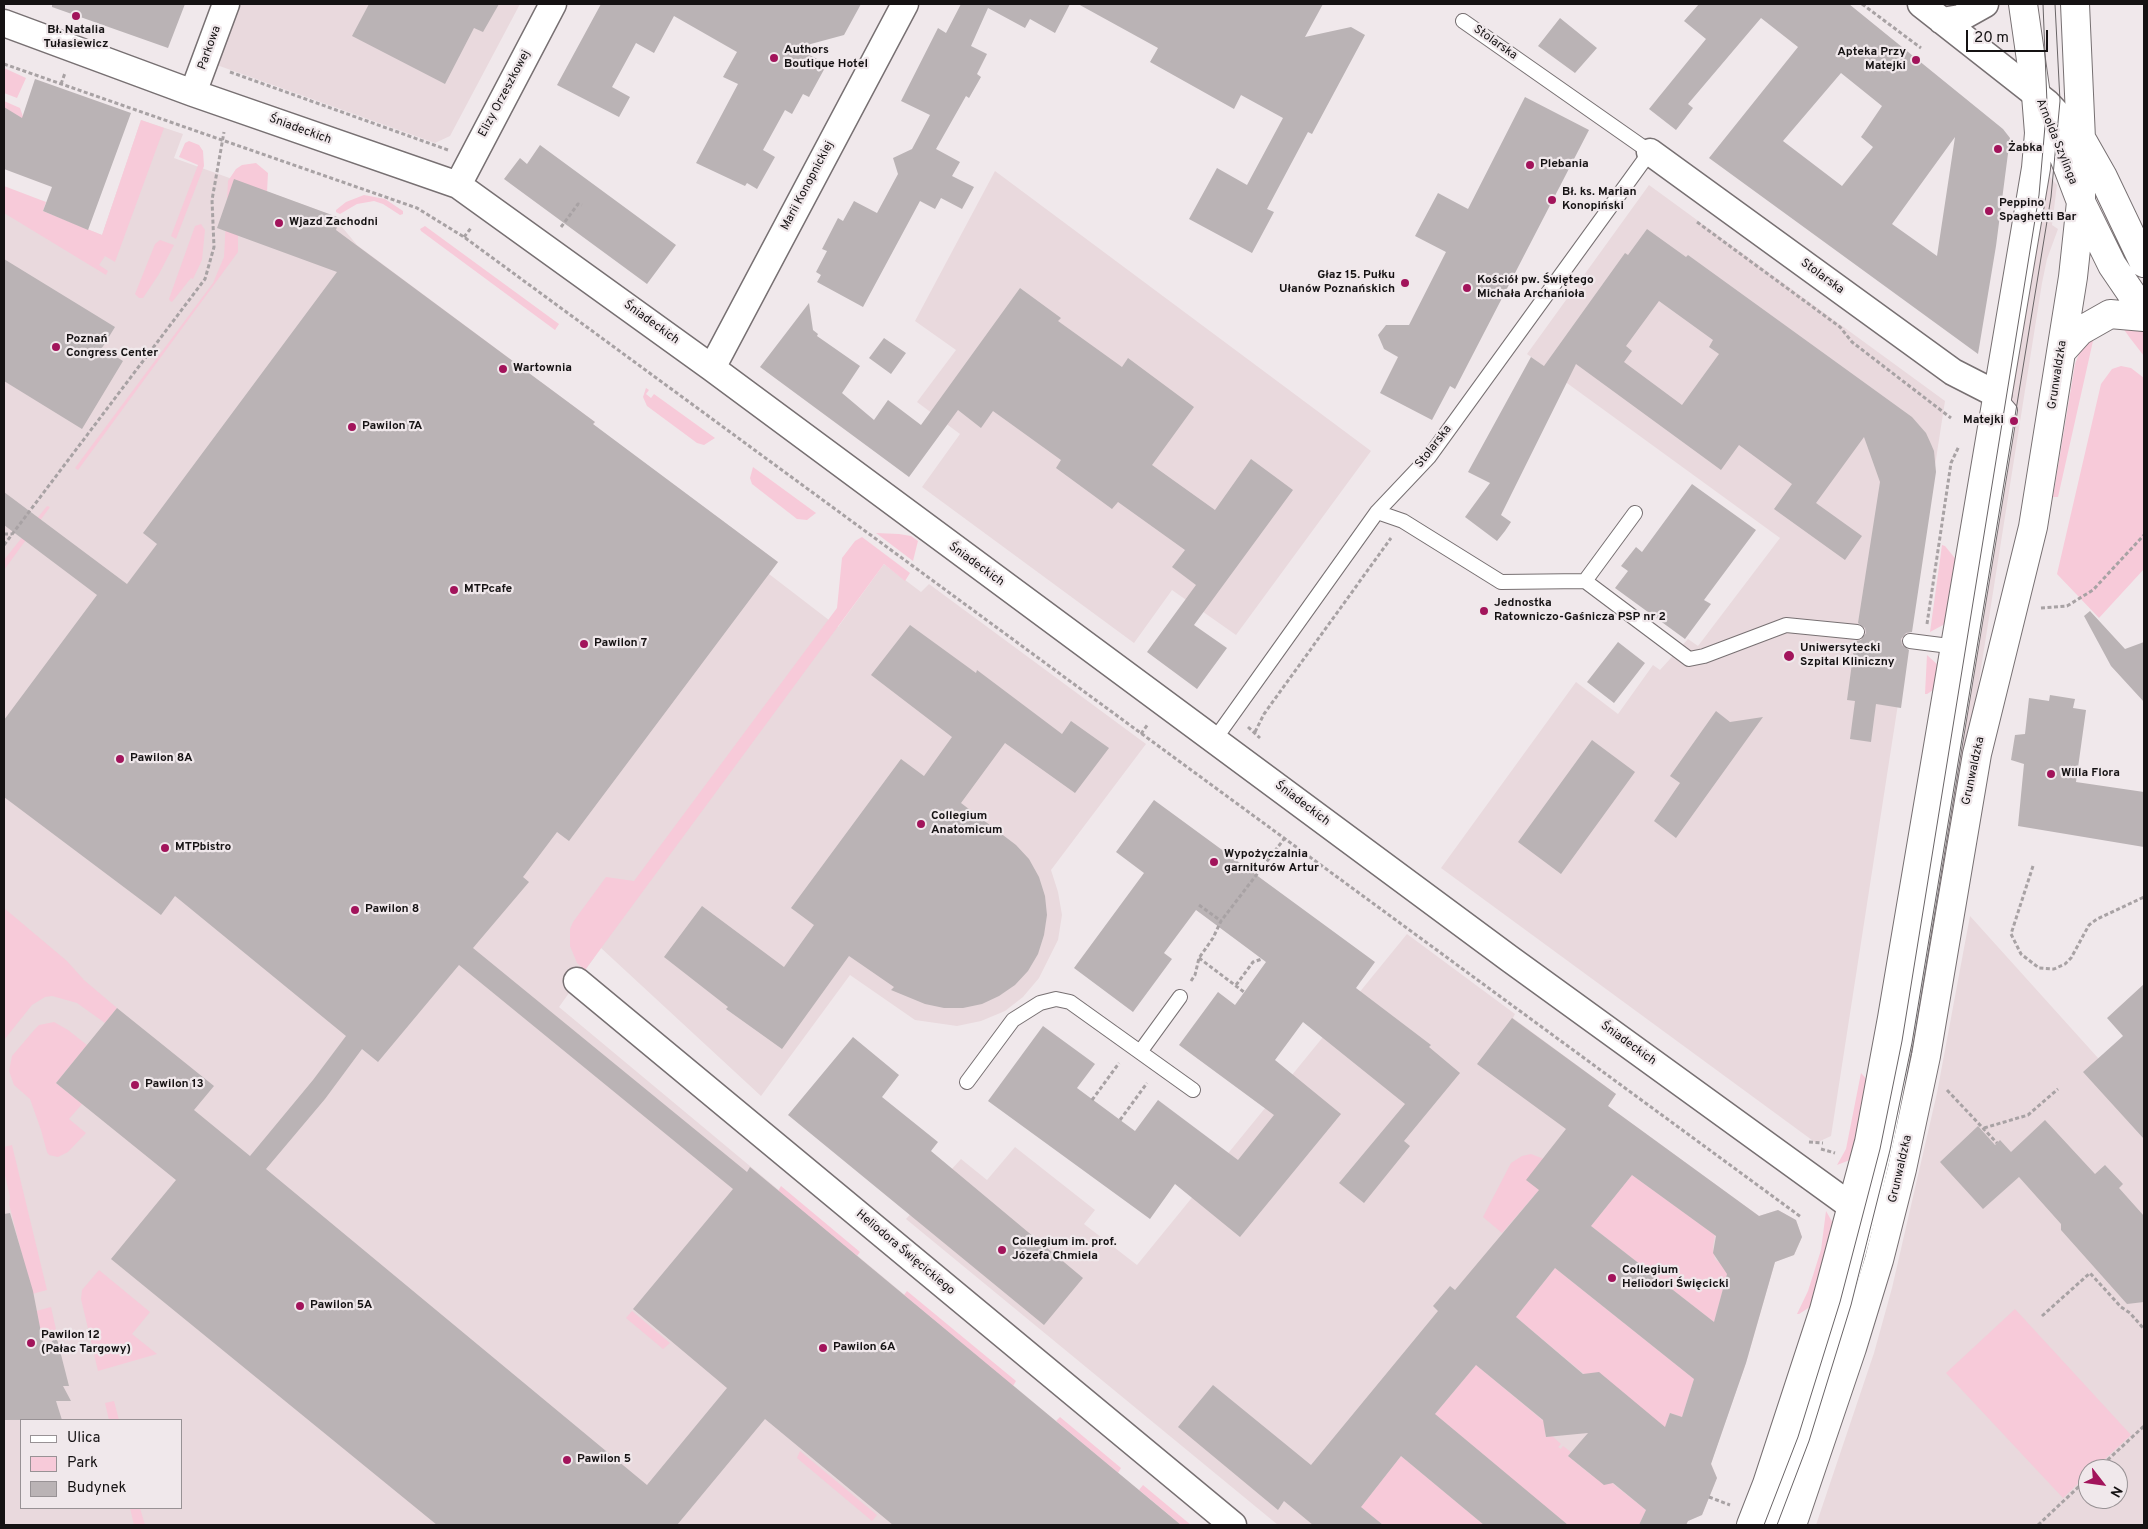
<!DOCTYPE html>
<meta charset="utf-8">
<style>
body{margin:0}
#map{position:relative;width:2148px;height:1529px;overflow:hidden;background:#f0e8eb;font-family:Overpass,sans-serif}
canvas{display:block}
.frame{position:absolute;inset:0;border:5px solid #151213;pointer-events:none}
.legend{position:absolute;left:20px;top:1419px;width:162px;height:90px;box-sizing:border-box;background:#f0e8eb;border:1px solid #989295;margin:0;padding:6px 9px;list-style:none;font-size:15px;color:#151213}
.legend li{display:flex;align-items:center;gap:10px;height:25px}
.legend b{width:25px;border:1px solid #989295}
.north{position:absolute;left:2078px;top:1459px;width:50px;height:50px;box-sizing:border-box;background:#f0e8eb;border:1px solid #989295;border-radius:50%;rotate:120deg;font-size:14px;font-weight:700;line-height:20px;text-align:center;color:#151213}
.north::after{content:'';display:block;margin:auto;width:18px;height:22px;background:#a2145b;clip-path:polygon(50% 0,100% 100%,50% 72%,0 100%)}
.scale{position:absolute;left:1966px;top:30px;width:82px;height:22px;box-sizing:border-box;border:2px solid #151213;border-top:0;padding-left:6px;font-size:15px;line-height:18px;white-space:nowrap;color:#151213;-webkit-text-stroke:4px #f0e8eb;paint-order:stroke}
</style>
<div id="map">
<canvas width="2148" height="1529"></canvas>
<div class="frame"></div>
<ul class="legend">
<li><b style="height:6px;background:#fff"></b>Ulica</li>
<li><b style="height:14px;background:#f7cad9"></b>Park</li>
<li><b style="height:14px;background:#bab3b5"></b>Budynek</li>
</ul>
<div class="north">N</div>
<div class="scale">20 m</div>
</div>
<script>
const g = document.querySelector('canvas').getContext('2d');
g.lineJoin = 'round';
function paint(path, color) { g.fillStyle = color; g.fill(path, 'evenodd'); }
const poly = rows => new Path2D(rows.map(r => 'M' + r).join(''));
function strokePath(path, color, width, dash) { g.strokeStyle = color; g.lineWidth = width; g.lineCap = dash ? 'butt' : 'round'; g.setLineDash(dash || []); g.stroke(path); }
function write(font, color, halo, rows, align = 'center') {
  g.font = font + ' Overpass,sans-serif'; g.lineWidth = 4.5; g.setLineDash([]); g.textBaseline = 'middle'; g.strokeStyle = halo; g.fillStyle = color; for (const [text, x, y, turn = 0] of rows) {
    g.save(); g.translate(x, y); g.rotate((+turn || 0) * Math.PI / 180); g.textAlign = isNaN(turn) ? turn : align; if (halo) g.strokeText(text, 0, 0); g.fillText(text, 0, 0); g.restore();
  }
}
paint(poly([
 [223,4,520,4,450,136,435,143,200,59],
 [141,120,183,134,174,158,332,215,357,245,525,370,508,393,541,382,595,422,578,445,607,435,778,562,769,574,838,627,884,564,921,592,929,584,1146,744,1051,870,1058,892,1062,915,1058,940,1039,978,1023,997,1005,1011,981,1021,957,1026,915,1020,850,975,761,1096,601,948,559,1007,1181,1525,4,1525,4,196,102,235],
 [21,1420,181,1420,181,1508,21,1508],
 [2043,169,2057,185,2052,225,2058,229,2047,259,2042,283,1940,927,1896,1164,1868,1164],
 [995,171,1371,451,1236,635,1172,590,1134,643,922,487,960,434,917,402,956,350,915,321],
 [1649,185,1945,401,1831,1136,1816,1143,1441,868,1576,682,1618,714,1653,665,1660,670,1688,639,1698,646,1780,538,1527,354],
 [1970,916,2144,1109,2144,1525,1816,1525,1874,1353,1892,1288,1937,1093],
 [2088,1469,2118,1469,2118,1499,2088,1499],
 [1407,934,1515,1014,1513,1018,1616,1094,1608,1106,1759,1216,1778,1210,1796,1220,1802,1237,1794,1255,1775,1262,1746,1363,1711,1463,1717,1478,1702,1515,1688,1521,1686,1525,1278,1525,906,1219,961,1159,987,1180,1015,1147,1095,1210,1084,1224,1137,1265]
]), '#e9d9dd');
paint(poly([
 [4,68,26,78,17,98,4,93],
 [4,101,20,108,27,128,4,119],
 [141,120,164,128,115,262,105,256,99,265,108,271,106,275,4,213,4,186,46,202,43,211,102,235],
 [189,141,199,145,203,151,204,166,176,239,171,236,198,165,179,157,185,143],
 [256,163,268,173,267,192,254,187,238,236,238,252,78,470,75,468,213,283,224,257,228,181,236,169,242,165],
 [364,195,385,199,403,211,403,214,400,215,383,204,374,201,357,204,340,214,336,212,336,210,346,202],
 [201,224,205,230,202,260,193,279,191,278,172,302,170,301,169,299,195,226],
 [425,226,559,324,555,330,421,231,420,229],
 [160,240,174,245,159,274,143,298,139,298,135,294,155,244],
 [2120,324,2144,329,2144,356,2130,338],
 [2095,332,2058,497,2053,497,2075,364,2082,346],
 [2121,366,2131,368,2144,378,2144,569,2099,618,2057,574,2101,384,2112,369],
 [646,388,649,390,646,394,651,398,654,394,715,438,704,445,697,443,647,406,643,397],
 [753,467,816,513,807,520,797,519,752,484,750,478],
 [47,506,50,507,4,570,4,560],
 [876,533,899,534,911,536,918,541,913,561],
 [862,537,910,573,905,581,884,564,585,970,577,963,570,946,570,929,573,922,606,877,634,881,837,608,842,558,855,541],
 [1942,545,1945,546,1958,562,1948,619,1943,625,1930,632],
 [1927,655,1939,666,1938,687,1927,694,1925,694],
 [4,908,67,961,84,980,117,1008,105,1023,77,1003,52,996,45,997,32,1005,4,1040],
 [54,1022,68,1030,87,1045,56,1083,82,1104,69,1119,86,1133,68,1152,58,1157,49,1155,47,1152,41,1130,30,1099,14,1085,9,1071,12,1056,35,1029,39,1025],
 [1861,1073,1871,1084,1854,1154,1850,1160,1837,1165,1846,1149],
 [12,1145,47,1290,32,1294,9,1204,10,1197,4,1171,4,1147],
 [1531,1154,1544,1159,1527,1180,1539,1190,1502,1233,1483,1217,1511,1163,1522,1156],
 [1632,1175,1715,1235,1713,1247,1715,1259,1728,1270,1714,1322,1591,1226],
 [781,1186,860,1252,857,1256,778,1191],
 [1826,1211,1834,1225,1816,1303,1799,1314,1797,1314,1808,1291,1821,1250],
 [1555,1268,1694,1379,1682,1417,1670,1413,1667,1422,1673,1442,1624,1393,1591,1380,1516,1317],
 [99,1270,150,1312,132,1334,157,1354,98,1371,81,1299,82,1290],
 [907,1291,1016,1381,1013,1386,904,1295],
 [51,1307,57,1334,42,1336,36,1311],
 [2015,1309,2131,1435,2094,1469,2088,1469,2088,1474,2063,1498,1946,1373],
 [632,1311,670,1343,663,1349,626,1318],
 [1476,1365,1552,1428,1545,1434,1546,1437,1552,1436,1561,1444,1558,1447,1561,1449,1563,1446,1571,1452,1568,1456,1591,1475,1603,1479,1604,1485,1607,1484,1607,1479,1646,1510,1639,1525,1568,1525,1537,1500,1516,1525,1504,1525,1529,1493,1435,1414],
 [114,1401,119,1420,109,1420,105,1403],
 [1060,1417,1121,1468,1118,1473,1056,1421],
 [800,1451,877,1515,872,1521,797,1458],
 [1401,1456,1484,1525,1383,1525,1361,1507],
 [1143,1485,1191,1525,1181,1525,1139,1490],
 [130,1508,140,1508,145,1525,134,1525]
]), '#f7cad9');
paint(poly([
 [52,4,185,4,168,48,52,7],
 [369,4,499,4,483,32,474,28,445,84,352,36],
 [601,4,861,4,844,35,796,48,827,64,809,97,803,94,792,114,785,110,763,150,775,157,757,189,747,183,745,186,696,163,738,84,723,77,737,52,674,16,654,53,636,43,612,87,630,97,619,117,557,85],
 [961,4,1070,4,1055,33,1030,19,1025,28,988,8,971,46,987,54,977,74,981,77,969,98,966,96,936,149,960,162,952,176,974,187,962,209,941,198,935,209,920,201,863,307,817,282,821,275,816,272,827,251,822,249,838,218,843,221,854,201,877,213,898,174,893,158,912,149,930,115,901,101,938,28,946,33],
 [1078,4,1323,4,1305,37,1351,27,1365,35,1312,134,1308,132,1267,209,1274,212,1252,253,1189,219,1217,168,1247,185,1283,118,1241,95,1234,109,1150,62,1158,48],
 [1699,4,1849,4,2003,129,2010,138,1996,246,1978,354,1709,158,1798,47,1761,18,1688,104,1693,108,1676,130,1649,109,1706,39,1684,21],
 [1841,73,1882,106,1861,137,1873,147,1842,186,1783,141],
 [1955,137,1937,256,1892,224],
 [1560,18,1597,48,1575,73,1538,46],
 [35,79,131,113,88,230,43,211,52,187,4,169,4,107,22,118],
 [1525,97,1589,130,1455,389,1450,386,1432,420,1380,393,1398,357,1384,349,1378,335,1386,325,1409,325,1446,252,1415,236,1438,193,1468,209],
 [540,145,676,245,647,284,504,179,520,158,527,164],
 [234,179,340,218,336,230,595,422,593,424,778,562,569,841,557,832,523,877,529,882,473,948,747,1172,750,1167,1181,1525,893,1525,765,1419,677,1525,437,1525,111,1259,176,1180,56,1083,117,1008,214,1086,194,1110,250,1156,313,1080,346,1036,175,896,161,915,4,797,4,720,97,595,4,525,4,492,127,584,157,544,143,533,337,272,217,228],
 [459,965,733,1189,633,1309,727,1388,647,1485,266,1169,325,1099,362,1049,378,1062],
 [1647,229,1686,257,1688,255,1912,417,1926,433,1931,444,1934,451,1936,472,1912,632,1906,633,1901,639,1902,645,1909,650,1901,708,1876,704,1871,742,1850,739,1855,701,1847,700,1855,641,1861,640,1866,633,1865,628,1858,623,1880,482,1864,437,1816,503,1862,536,1845,560,1774,509,1792,484,1739,445,1721,470,1576,364,1501,515,1511,522,1505,531,1497,541,1465,517,1490,483,1468,472,1531,357,1544,366,1625,253,1628,255],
 [1659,301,1713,340,1709,347,1719,354,1682,405,1624,362,1632,351,1626,346],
 [4,259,115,327,102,348,123,361,82,429,4,381],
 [1020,288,1061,318,1058,321,1122,367,1128,358,1194,407,1152,465,1215,510,1251,459,1293,490,1194,625,1227,648,1197,689,1147,652,1196,585,1172,567,1185,550,1118,502,1112,509,1056,468,1061,460,993,411,981,428,958,410,909,477,760,367,809,303,813,330,818,334,817,336,860,366,842,393,874,420,888,400,921,425],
 [884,338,906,353,891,374,869,358],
 [1692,484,1756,530,1704,600,1711,604,1685,639,1615,588,1628,571,1621,566,1636,547,1642,552],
 [2090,611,2125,649,2144,642,2144,702,2111,666,2084,616],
 [910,625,976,673,977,670,1062,734,1071,721,1109,748,1075,793,1005,743,961,803,1016,845,1029,859,1039,877,1045,896,1047,915,1044,935,1038,954,1028,971,1015,985,999,996,982,1004,963,1008,944,1008,925,1004,891,990,894,987,849,956,782,1049,726,1009,728,1007,664,957,702,906,784,967,814,925,791,908,901,759,924,776,952,737,871,675],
 [1618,642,1645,663,1614,703,1587,682],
 [2050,695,2075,699,2073,708,2086,710,2076,782,2144,792,2144,847,2018,826,2024,764,2011,760,2015,735,2025,734,2029,698,2049,701],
 [1716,711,1730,722,1763,717,1676,838,1654,821,1680,783,1670,776],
 [1592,740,1635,772,1561,874,1518,842],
 [1154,800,1375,962,1356,988,1431,1045,1429,1047,1460,1073,1404,1141,1410,1146,1364,1203,1339,1183,1405,1104,1303,1022,1275,1060,1341,1114,1240,1237,1175,1184,1150,1219,988,1101,1043,1026,1095,1064,1077,1088,1135,1131,1158,1100,1238,1160,1274,1115,1179,1045,1218,992,1235,1005,1266,962,1196,910,1164,953,1172,959,1133,1012,1074,968,1144,873,1116,852],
 [2144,984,2144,1139,2083,1072,2123,1036,2107,1018],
 [1512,1018,1616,1094,1608,1106,1759,1216,1778,1210,1796,1220,1802,1237,1794,1255,1775,1262,1746,1363,1711,1464,1717,1478,1702,1515,1688,1521,1686,1525,1639,1525,1646,1510,1613,1483,1604,1485,1568,1456,1588,1433,1546,1437,1543,1420,1476,1365,1435,1414,1568,1525,1484,1525,1401,1456,1361,1507,1383,1525,1313,1525,1284,1501,1278,1510,1178,1427,1213,1385,1311,1465,1438,1311,1433,1306,1450,1286,1455,1290,1539,1190,1526,1180,1566,1129,1477,1064],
 [1632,1175,1716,1236,1713,1253,1727,1274,1714,1322,1591,1226],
 [1555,1268,1694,1379,1682,1417,1670,1413,1665,1427,1599,1372,1583,1374,1516,1317],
 [853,1037,899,1075,882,1097,938,1142,931,1151,1083,1278,1044,1325,788,1115],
 [2045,1120,2095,1174,2105,1165,2123,1184,2119,1188,2144,1216,2144,1302,2127,1304,2061,1230,2061,1224,2019,1177,1983,1209,1940,1162,1978,1126,1995,1145,2000,1140,2011,1152],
 [10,1213,33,1291,45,1353,56,1335,69,1386,63,1386,71,1401,56,1401,62,1420,4,1420,4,1214]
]), '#bab3b5');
const service = poly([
 [1377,512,1403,521,1501,582,1585,581],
 [1635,513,1585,581,1689,659,1704,656,1786,625,1857,632],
 [1910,641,1957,647],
 [1215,739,1377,512,1429,457,1650,152,1463,21],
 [1140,1052,1180,997],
 [967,1082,1013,1020,1040,1003,1056,999,1070,1002,1193,1090],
 [1771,1525,1803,1439,1830,1357,1871,1209,1885,1149,1906,1041,2010,410,1998,396]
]);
const minor = poly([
 [1921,4,2047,103,2081,139],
 [1942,21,1960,18,1985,4],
 [4,23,193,93,458,185,712,368,1510,959,1844,1201,1890,1214],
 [193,93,226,4],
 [1650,152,1953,372,1998,395],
 [458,185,553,4],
 [712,368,905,4],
 [577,981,1233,1525]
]);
const tertiary = poly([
 [2042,108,2057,139,2081,202,2112,265,2144,312],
 [2082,140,2103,177,2144,263],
 [2061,352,2080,331,2110,314,2144,317],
 [1751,1525,1767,1484,1824,1310,1869,1142,1892,1018,2036,168,2039,133,2036,95,2023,4],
 [1792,1525,1852,1348,1879,1260,1902,1169,1926,1056,1977,754,2033,527,2073,277,2081,202,2081,139,2075,4]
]);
strokePath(service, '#777072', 16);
strokePath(minor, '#777072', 29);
strokePath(tertiary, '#777072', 30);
strokePath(poly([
 [1862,4,1921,48],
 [4,64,417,208,464,237,1801,1217],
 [230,72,448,150],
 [61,84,65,73],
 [1697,222,1840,327,1852,342,1951,418],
 [561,227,578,204,582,205],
 [464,237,471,228],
 [4,534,12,534],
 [4,545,205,279,214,247,212,200,224,132],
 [2041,608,2067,606,2093,590,2144,535],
 [1927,624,1951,463,1959,446],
 [1248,727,1260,738],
 [1255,732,1264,714,1391,538],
 [1141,734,1148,724],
 [2033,866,2011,934,2021,954,2039,968,2054,969,2065,964,2071,958,2089,925,2097,919,2144,897],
 [1199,905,1221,921],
 [1199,958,1244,992],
 [1191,981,1195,975,1199,958,1213,938,1221,921,1284,839],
 [1236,985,1253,962,1262,959],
 [1947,1090,1997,1143],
 [1092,1100,1119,1063],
 [1120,1120,1147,1083],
 [1984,1128,2028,1115,2058,1089],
 [1809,1142,1823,1143],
 [1821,1149,1835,1153],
 [2042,1316,2090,1273,2121,1307,2130,1313,2144,1329],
 [2098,1469,2144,1426],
 [1709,1497,1730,1505],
 [2038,1525,2088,1478]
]), '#a8a2a4', 3, [4, 2.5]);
strokePath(service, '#fff', 14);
strokePath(minor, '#fff', 26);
strokePath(tertiary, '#fff', 28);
strokePath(poly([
 [1764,1525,1798,1437,1840,1302,1880,1149,1902,1041,2039,195,2047,103,2043,4],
 [1777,1525,1809,1441,1851,1305,1890,1150,1912,1043,2051,197,2060,101,2055,4]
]), '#696466', 1);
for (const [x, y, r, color] of [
 [76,16,5,"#a2145b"],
 [774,58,5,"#a2145b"],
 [1916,60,5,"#a2145b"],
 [1998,149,5,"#a2145b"],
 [1530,165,5,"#a2145b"],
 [1552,200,5,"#a2145b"],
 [1989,211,5,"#a2145b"],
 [279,223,5,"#a2145b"],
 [1405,283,5,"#a2145b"],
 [1467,288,5,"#a2145b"],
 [56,347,5,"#a2145b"],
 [503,369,5,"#a2145b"],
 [2014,421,5,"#a2145b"],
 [352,427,5,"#a2145b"],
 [454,590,5,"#a2145b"],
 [1484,611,5,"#a2145b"],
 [584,644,5,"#a2145b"],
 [1789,656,6,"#a2145b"],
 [120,759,5,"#a2145b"],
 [2051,774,5,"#a2145b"],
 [921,824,5,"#a2145b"],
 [165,848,5,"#a2145b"],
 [1214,862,5,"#a2145b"],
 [355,910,5,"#a2145b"],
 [135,1085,5,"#a2145b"],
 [1002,1250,5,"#a2145b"],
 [1612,1278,5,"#a2145b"],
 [300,1306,5,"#a2145b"],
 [31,1343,5,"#a2145b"],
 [823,1348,5,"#a2145b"],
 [567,1460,5,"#a2145b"]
]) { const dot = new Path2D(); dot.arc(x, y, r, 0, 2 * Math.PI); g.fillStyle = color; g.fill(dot); strokePath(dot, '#f0e8eb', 2); }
write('bold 12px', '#151213', '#f0e8eb', [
 ["Bł. Natalia",76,31,"center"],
 ["Tułasiewicz",76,45,"center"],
 ["Authors",784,51],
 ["Boutique Hotel",784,65],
 ["Apteka Przy",1906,53,"right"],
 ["Matejki",1906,67,"right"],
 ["Żabka",2008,149],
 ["Plebania",1540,165],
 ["Bł. ks. Marian",1562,193],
 ["Konopiński",1562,207],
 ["Peppino",1999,204],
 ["Spaghetti Bar",1999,218],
 ["Wjazd Zachodni",289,223],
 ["Głaz 15. Pułku",1395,276,"right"],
 ["Ułanów Poznańskich",1395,290,"right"],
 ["Kościół pw. Świętego",1477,281],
 ["Michała Archanioła",1477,295],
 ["Poznań",66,340],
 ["Congress Center",66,354],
 ["Wartownia",513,369],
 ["Matejki",2004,421,"right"],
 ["Pawilon 7A",362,427],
 ["MTPcafe",464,590],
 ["Jednostka",1494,604],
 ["Ratowniczo-Gaśnicza PSP nr 2",1494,618],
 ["Pawilon 7",594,644],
 ["Uniwersytecki",1800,649],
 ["Szpital Kliniczny",1800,663],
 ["Pawilon 8A",130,759],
 ["Willa Flora",2061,774],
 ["Collegium",931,817],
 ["Anatomicum",931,831],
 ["MTPbistro",175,848],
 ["Wypożyczalnia",1224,855],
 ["garniturów Artur",1224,869],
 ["Pawilon 8",365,910],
 ["Pawilon 13",145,1085],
 ["Collegium im. prof.",1012,1243],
 ["Józefa Chmiela",1012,1257],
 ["Collegium",1622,1271],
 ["Heliodori Święcicki",1622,1285],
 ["Pawilon 5A",310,1306],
 ["Pawilon 12",41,1336],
 ["(Pałac Targowy)",41,1350],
 ["Pawilon 6A",833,1348],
 ["Pawilon 5",577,1460]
], 'left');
write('12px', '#151213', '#f0e8eb', [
 ["Stolarska",1495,43,35],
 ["Parkowa",210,48,-70],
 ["Elizy Orzeszkowej",505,94,-62],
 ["Śniadeckich",300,130,20],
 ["Arnolda Szylinga",2056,142,68],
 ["Marii Konopnickiej",808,186,-62],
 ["Stolarska",1822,277,36],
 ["Śniadeckich",651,323,36],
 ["Grunwaldzka",2058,375,-81],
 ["Stolarska",1434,447,-52],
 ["Śniadeckich",976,565,36],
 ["Grunwaldzka",1974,771,-78],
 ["Śniadeckich",1302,804,37],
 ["Śniadeckich",1628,1044,36],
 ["Grunwaldzka",1901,1169,-77],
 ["Heliodora Święcickiego",905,1253,40]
]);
</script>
